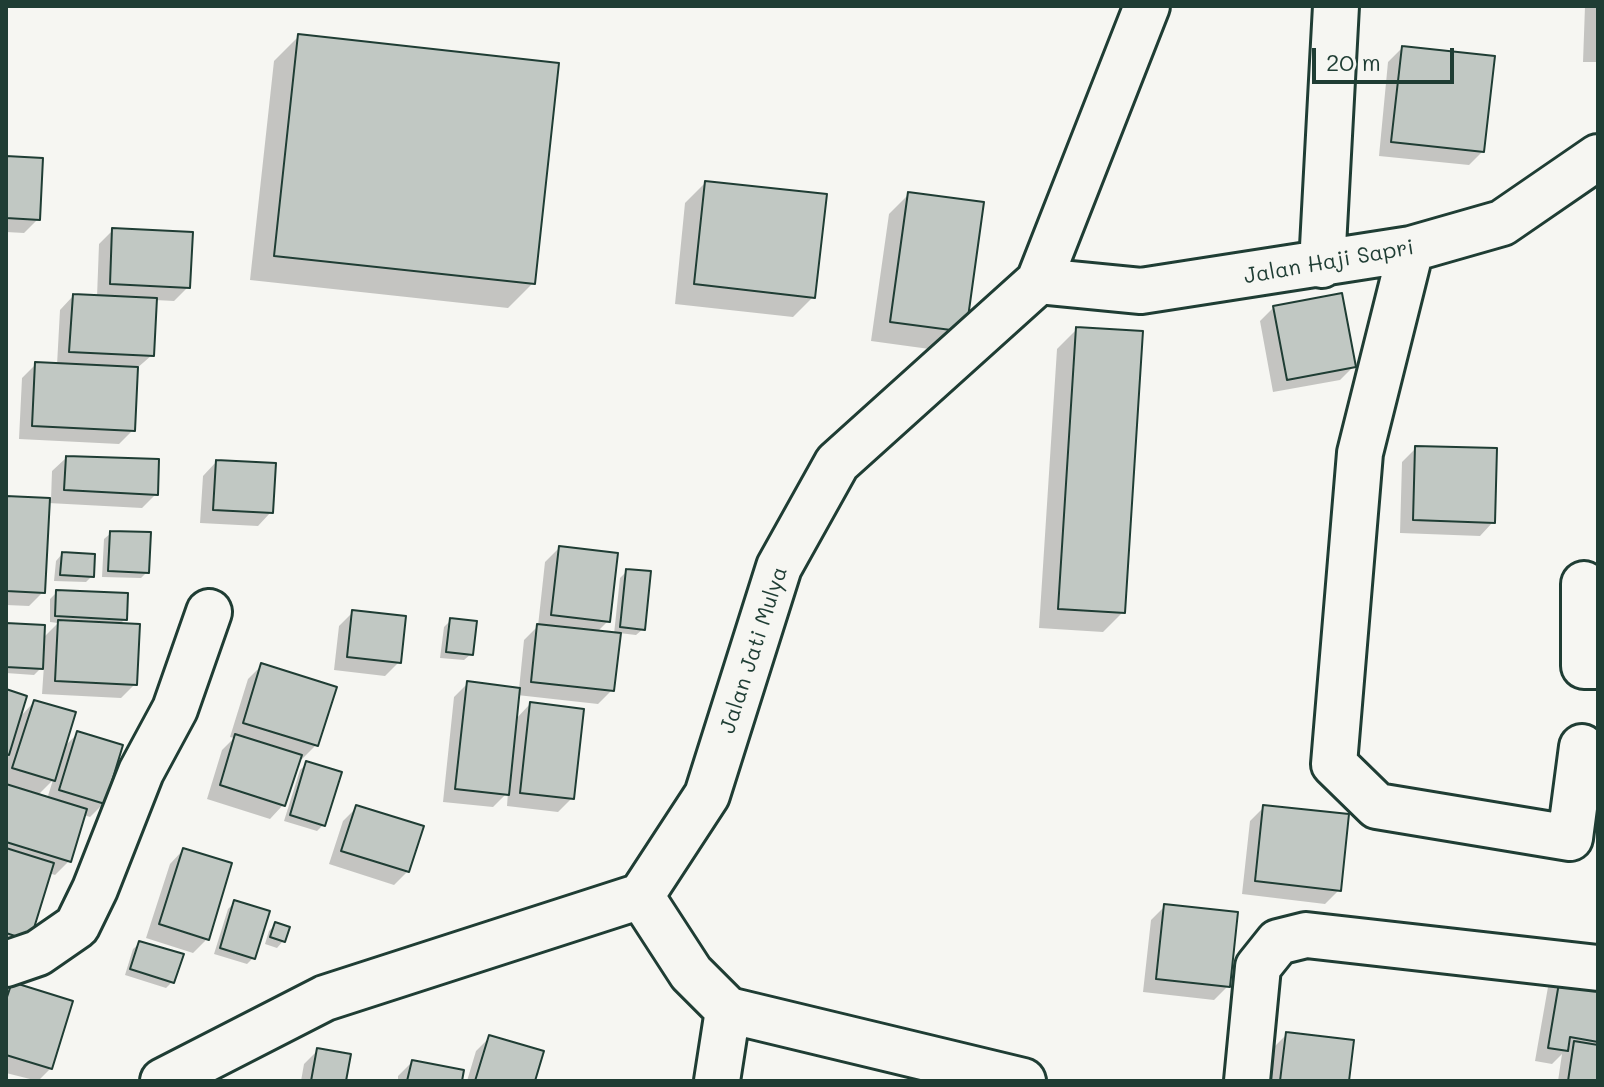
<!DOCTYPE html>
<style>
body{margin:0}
#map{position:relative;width:1604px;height:1087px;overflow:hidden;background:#f6f6f2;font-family:Mali,sans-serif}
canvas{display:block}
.frame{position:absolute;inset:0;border:8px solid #1f3d34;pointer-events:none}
.scale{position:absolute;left:1312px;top:48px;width:142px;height:36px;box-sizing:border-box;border:4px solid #1f3d34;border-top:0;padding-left:10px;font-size:24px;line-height:28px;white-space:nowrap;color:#1f3d34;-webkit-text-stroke:6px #f6f6f2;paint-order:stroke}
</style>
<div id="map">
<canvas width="1604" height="1087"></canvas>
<div class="frame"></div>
<div class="scale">20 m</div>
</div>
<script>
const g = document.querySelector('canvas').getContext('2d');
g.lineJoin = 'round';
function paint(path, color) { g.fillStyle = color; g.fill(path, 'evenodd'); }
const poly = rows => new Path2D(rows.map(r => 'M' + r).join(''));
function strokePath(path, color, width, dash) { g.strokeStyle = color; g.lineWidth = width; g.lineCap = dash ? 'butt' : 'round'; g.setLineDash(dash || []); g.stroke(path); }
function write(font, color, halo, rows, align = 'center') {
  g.font = font + ' Mali,sans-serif'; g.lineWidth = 6; g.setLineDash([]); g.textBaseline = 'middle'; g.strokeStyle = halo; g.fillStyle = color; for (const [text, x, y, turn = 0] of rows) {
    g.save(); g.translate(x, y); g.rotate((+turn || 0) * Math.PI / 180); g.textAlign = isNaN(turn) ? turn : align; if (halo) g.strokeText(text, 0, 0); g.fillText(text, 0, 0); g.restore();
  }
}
paint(poly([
 [1585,6,1598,6,1598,62,1583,62],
 [299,36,533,283,508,308,250,280,274,61],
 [1402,48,1482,152,1469,165,1379,156,1388,62],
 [6,158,38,219,24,233,6,232],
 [705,183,813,297,793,317,675,304,685,203],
 [909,194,964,331,944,351,871,341,889,214],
 [113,230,188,287,174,301,155,300,152,355,136,369,133,430,119,444,19,439,22,378,36,364,57,365,60,310,73,296,97,297,99,244],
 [1274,307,1353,367,1340,380,1273,392,1260,321],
 [1077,329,1123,612,1103,632,1039,628,1057,349],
 [1416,448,1493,522,1480,536,1400,533,1402,462],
 [66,458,156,494,142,508,48,503,43,592,29,606,6,605,6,498,51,500,52,471],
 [216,462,271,512,258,526,200,523,203,476],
 [111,533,147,572,141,578,102,577,104,539],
 [559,548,608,621,597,632,614,634,620,578,627,571,643,629,636,635,619,633,612,690,598,704,517,695,515,720,530,704,572,798,558,812,507,806,508,792,493,807,443,802,454,697,468,683,519,689,524,640,538,626,545,562],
 [62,554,92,576,86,582,54,581,56,561],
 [57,592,125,619,119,625,135,684,121,698,42,694,44,665,34,675,6,673,6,625,43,638,58,623,50,622,50,599],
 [353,612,399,662,385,676,334,670,339,626],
 [451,620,471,654,464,660,440,658,444,627],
 [261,666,316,745,302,759,299,758,283,805,270,819,207,799,222,750,234,738,230,737,248,679],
 [6,691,19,718,34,702,63,748,77,734,104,803,90,817,84,815,69,861,55,875,49,873,28,940,6,951,6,762,9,752,6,755],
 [53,780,47,799,37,796],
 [307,763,323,825,317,831,284,821,300,770],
 [357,807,408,871,394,885,329,864,343,821],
 [1264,807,1339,890,1325,904,1242,894,1250,821],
 [183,850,207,939,193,953,146,938,170,864],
 [235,902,254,957,247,964,214,954,228,909],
 [1165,906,1228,986,1214,1000,1143,992,1151,920],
 [276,924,283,941,277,948,265,944,269,931],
 [140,943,172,982,166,988,125,975,133,949],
 [1562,973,1598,979,1598,1081,1558,1081,1562,1054,1552,1064,1535,1061,1548,987],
 [12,984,51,1068,38,1081,6,1073,6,990],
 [1287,1034,1347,1081,1269,1081,1273,1048],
 [490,1037,533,1081,467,1081,476,1051],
 [318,1050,344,1081,301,1081,304,1064],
 [412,1062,460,1081,398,1081,398,1076]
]), '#0003');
const building = poly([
 [298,34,559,63,535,284,274,256,298,34],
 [1402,46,1495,56,1484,152,1391,142,1402,46],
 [6,156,43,158,40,220,6,218,6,156],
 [705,181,827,194,815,298,694,284,705,181],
 [908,192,984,202,966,332,890,322,908,192],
 [112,228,193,232,190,288,110,284,112,228],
 [1342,293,1356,367,1287,380,1273,306,1342,293],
 [73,294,157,298,154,356,69,352,73,294],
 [1076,327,1143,331,1125,613,1058,609,1076,327],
 [35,362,138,367,135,431,32,426,35,362],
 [1415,446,1497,448,1495,523,1413,520,1415,446],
 [66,456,159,459,158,495,64,490,66,456],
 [216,460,276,463,273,513,213,510,216,460],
 [6,496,50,498,45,593,6,591,6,496],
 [110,531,151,532,149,573,108,571,110,531],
 [559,546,618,553,610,622,551,615,559,546],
 [62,552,95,554,94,577,60,575,62,552],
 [626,569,651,571,645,630,620,627,626,569],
 [56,590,128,593,127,620,55,616,56,590],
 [352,610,406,616,401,663,347,657,352,610],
 [450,618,477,621,473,655,446,652,450,618],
 [58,620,140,624,137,685,55,681,58,620],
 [6,623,45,625,43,669,6,667,6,623],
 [537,624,621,633,614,691,531,682,537,624],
 [261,663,337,687,318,746,243,723,261,663],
 [467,681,520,688,509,795,455,789,467,681],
 [6,689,27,696,9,755,6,754,6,689],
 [34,700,76,712,55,781,12,768,34,700],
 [530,702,584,709,574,799,520,793,530,702],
 [77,731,123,745,105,804,59,790,77,731],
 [235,734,302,755,285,806,220,785,235,734],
 [306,761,342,772,325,826,290,815,306,761],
 [6,784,87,809,71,862,6,842,6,784],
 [356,805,424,826,409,872,341,851,356,805],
 [1263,805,1349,814,1341,891,1255,881,1263,805],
 [6,848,54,863,30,941,6,933,6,848],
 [183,848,232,863,209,940,159,924,183,848],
 [234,900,270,911,255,959,220,948,234,900],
 [1164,904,1238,912,1230,987,1156,979,1164,904],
 [275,922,290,927,285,942,270,937,275,922],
 [139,941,184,954,174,983,130,969,139,941],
 [1561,971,1598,977,1598,1042,1570,1037,1568,1051,1548,1048,1561,971],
 [12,982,73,1001,52,1069,6,1055,6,1000,12,982],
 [1286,1032,1354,1040,1349,1081,1280,1081,1286,1032],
 [489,1035,544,1051,535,1081,475,1081,489,1035],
 [1574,1041,1598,1045,1598,1081,1568,1081,1574,1041],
 [317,1048,351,1054,346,1081,311,1081,317,1048],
 [412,1060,464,1070,462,1081,407,1081,412,1060]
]);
paint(building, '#c1c8c3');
strokePath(building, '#1f3d34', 2);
const minor = poly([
 [1411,249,1360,453,1334,764,1377,806,1570,838,1582,747],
 [1322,265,1336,6],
 [1039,281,1141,291,1411,249,1502,223,1598,157],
 [1584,584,1584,666,1598,666],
 [641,896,691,973,728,1010,1023,1081],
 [6,964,38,953,77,926,95,889,141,772,175,709,209,612],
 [717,1081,728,1010],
 [1247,1081,1258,967,1278,942,1306,935,1598,968]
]);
const major = poly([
 [163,1081,325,998,641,896,707,795,779,567,837,463,1039,281,1147,6]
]);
strokePath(minor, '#1f3d34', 50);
strokePath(major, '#1f3d34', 50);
strokePath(minor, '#f6f6f2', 44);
strokePath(major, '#f6f6f2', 44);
write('22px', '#1f3d34', '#f6f6f2', [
 ["Jalan Haji Sapri",1329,262,-10],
 ["Jalan Jati Mulya",754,650,-72]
]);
</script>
